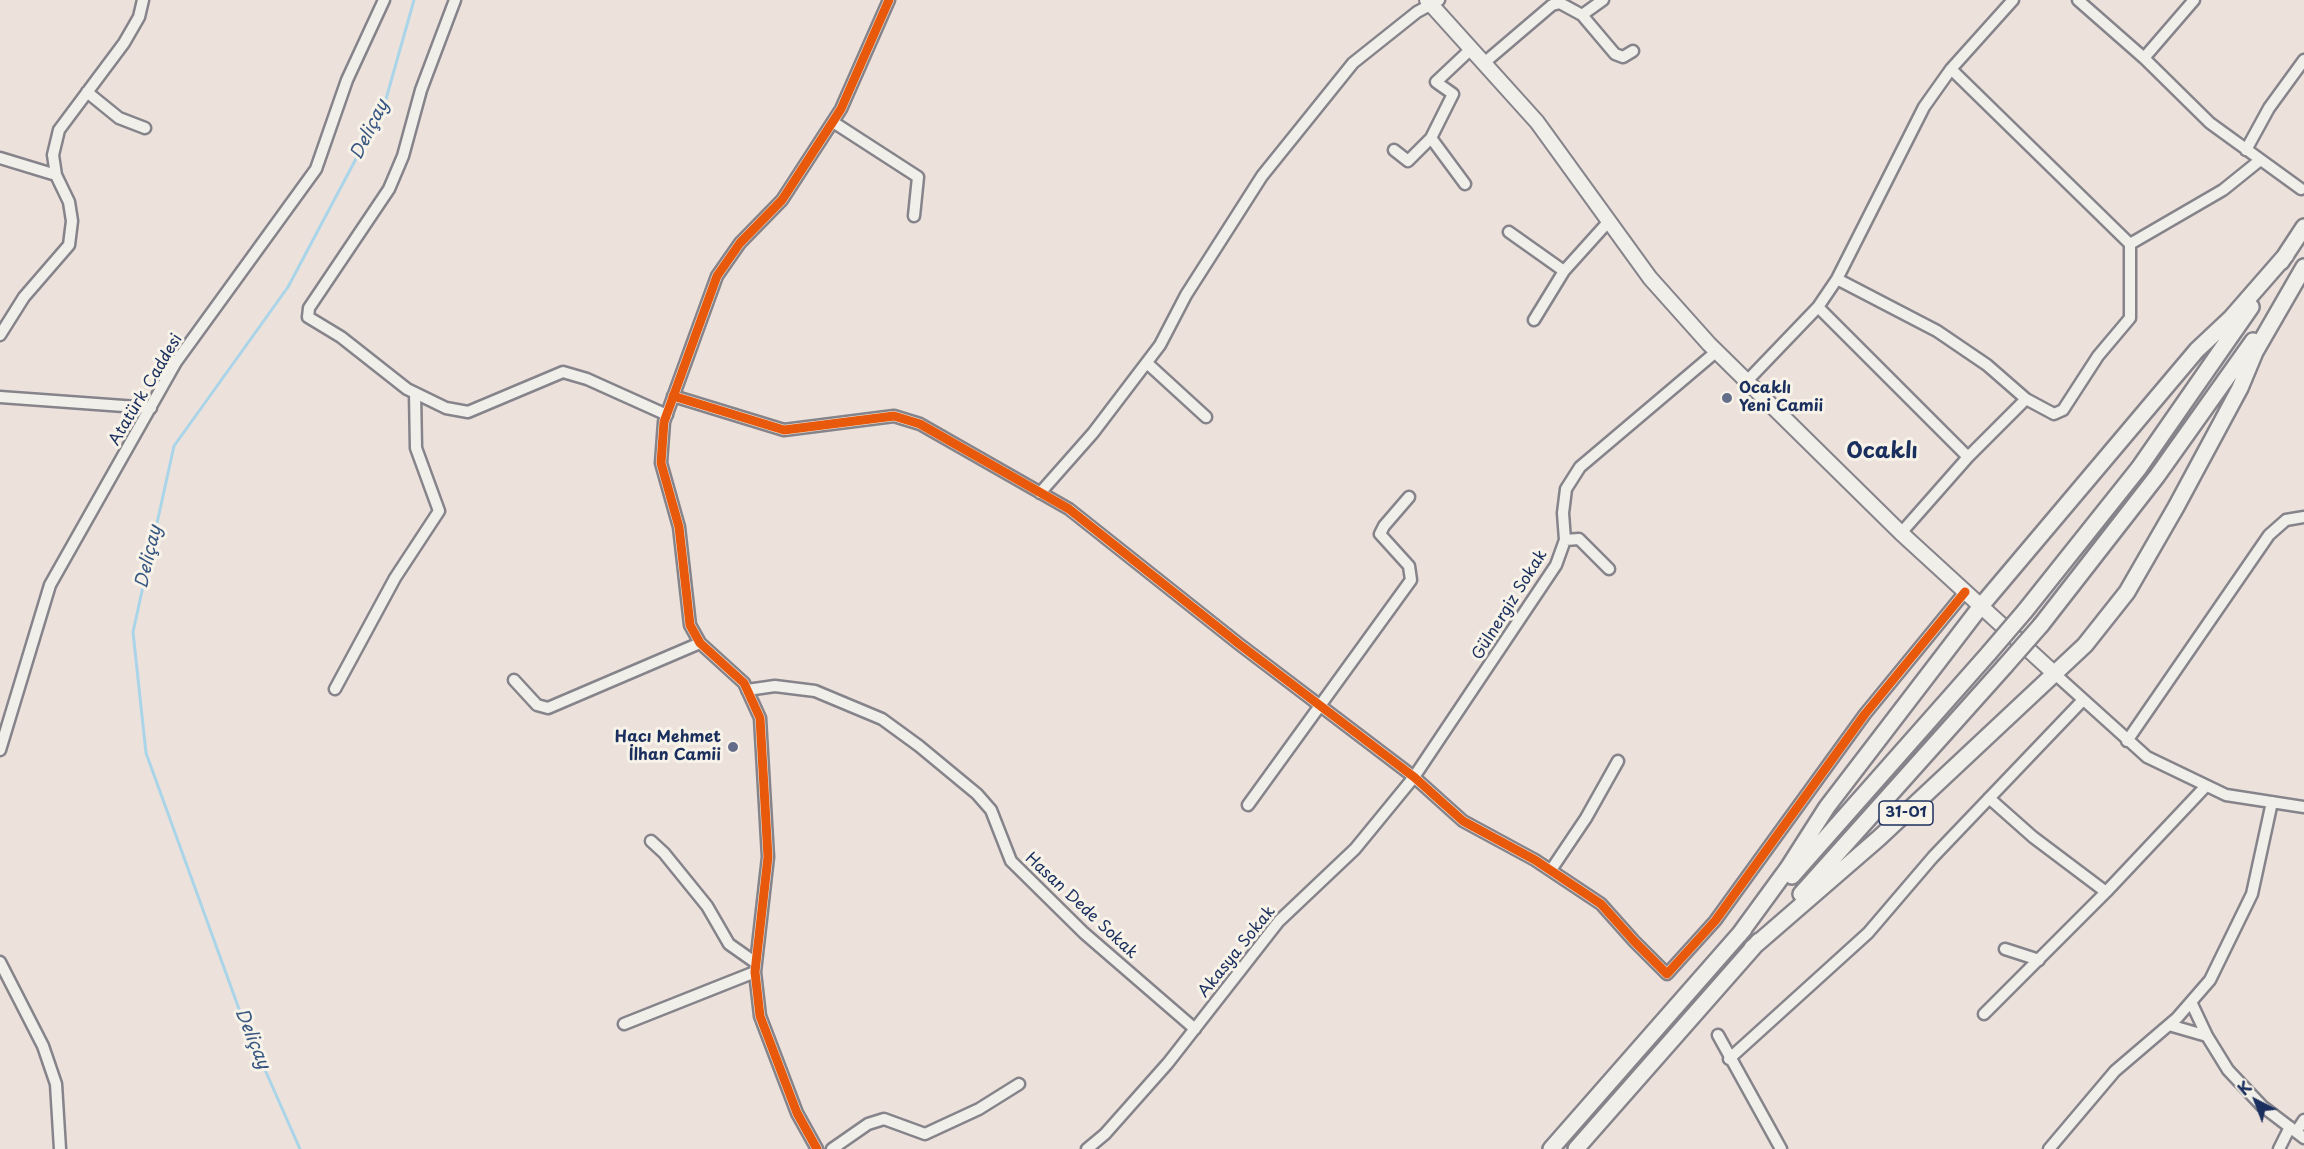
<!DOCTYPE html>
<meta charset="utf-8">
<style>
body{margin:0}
#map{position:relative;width:2304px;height:1149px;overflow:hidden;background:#ede1dc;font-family:"Playpen Sans",sans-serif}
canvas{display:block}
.north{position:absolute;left:2226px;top:1071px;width:60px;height:60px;-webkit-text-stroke:4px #f7f3e8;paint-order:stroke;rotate:318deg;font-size:16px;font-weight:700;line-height:24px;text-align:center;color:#1b2f5e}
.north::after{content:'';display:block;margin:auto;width:21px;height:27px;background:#1b2f5e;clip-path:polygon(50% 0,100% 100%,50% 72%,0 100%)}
</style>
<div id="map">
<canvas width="2304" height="1149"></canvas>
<div class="north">K</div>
</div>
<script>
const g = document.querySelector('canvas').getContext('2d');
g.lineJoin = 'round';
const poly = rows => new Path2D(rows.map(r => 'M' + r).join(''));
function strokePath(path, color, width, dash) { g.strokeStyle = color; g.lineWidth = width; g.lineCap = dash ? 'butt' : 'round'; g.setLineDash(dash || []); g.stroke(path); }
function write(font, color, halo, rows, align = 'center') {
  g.font = font + ' "Playpen Sans",sans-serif'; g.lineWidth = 6; g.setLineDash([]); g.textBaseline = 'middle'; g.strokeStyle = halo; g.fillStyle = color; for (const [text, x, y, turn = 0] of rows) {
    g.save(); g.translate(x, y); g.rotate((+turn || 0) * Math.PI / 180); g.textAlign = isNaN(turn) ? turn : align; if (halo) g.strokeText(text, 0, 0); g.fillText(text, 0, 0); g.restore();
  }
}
strokePath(poly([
 [300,1149,243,1020,146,753,133,632,174,446,288,287,384,106,414,0]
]), '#aad5e9', 3);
const minor = poly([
 [455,0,421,90,403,156,389,189,309,308,308,317,341,337,407,389,446,408,468,412,563,372,587,379,667,415],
 [2078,0,2144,58,2210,123,2301,189],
 [1582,15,1603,0],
 [2144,58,2194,0],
 [1484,63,1552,5,1560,3,1582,15,1615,54,1623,57,1633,51],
 [87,92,119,118,145,128],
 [833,122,918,177,914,216],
 [1394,150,1408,161,1431,138],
 [2246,150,2269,108,2304,60],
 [0,158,56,175],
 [1465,184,1431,138,1453,94,1436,82,1471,49],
 [1509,232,1564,271],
 [2130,244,2223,190,2259,161],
 [1837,279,1937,331,1987,365,2026,399,2054,414,2063,410,2098,356,2130,318,2130,244,1951,69],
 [1818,307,1968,457],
 [1534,320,1564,271,1609,221],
 [0,335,24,297,69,245,72,221,69,202,56,175,53,155,59,130,124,43,139,17,143,0],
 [1147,363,1206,417],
 [1747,381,1818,307,1837,279,1924,107,1951,69,2013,0],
 [673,396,784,430,894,416,920,424,1069,509,1239,644,1414,777,1463,821,1535,860,1601,904,1634,941,1667,974,1715,921,1865,714,1965,592],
 [0,397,151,408],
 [1040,493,1093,433,1160,345,1186,295,1262,176,1353,63,1417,12,1439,0],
 [1901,533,1968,457,2026,399],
 [1565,540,1579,539,1609,569],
 [2055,674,2147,757,2226,795,2304,807],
 [514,680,537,705,548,708,700,643],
 [335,689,395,578,439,511,416,448,415,393],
 [747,690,775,686,815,691,882,719,919,746,977,794,991,810,1011,861,1084,933,1195,1029],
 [2127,741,2269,535,2286,520,2304,517],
 [0,750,50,585,176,362,316,169,347,80,384,0],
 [1989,798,2033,837,2106,892],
 [1248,805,1411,580,1409,566,1380,534,1384,526,1409,497],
 [651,841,664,853,707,906,729,944,756,963],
 [1551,870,1586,818,1618,761],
 [2005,949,2039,960],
 [0,962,43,1046,56,1084,60,1149],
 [2191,1002,2207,1036,2228,1070,2262,1106,2304,1138],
 [1984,1014,2106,892,2206,786],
 [624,1024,755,972],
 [2169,1025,2207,1036],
 [1718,1035,1781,1149],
 [1729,1059,1868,933,1933,857,2083,700],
 [2296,1132,2304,1120],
 [817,1149,797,1113,760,1016,755,972,768,857,760,718,744,683,700,643,690,625,679,527,661,463,664,422,717,276,740,243,782,200,841,109,889,0],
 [832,1149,868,1124,884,1119,925,1134,979,1109,1019,1084],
 [1087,1149,1105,1134,1168,1063,1279,921,1355,849,1414,777,1556,565,1565,540,1563,513,1566,489,1580,467,1717,351],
 [2049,1149,2115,1071,2177,1018,2210,980,2252,894,2272,802],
 [2279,1149,2290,1127]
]);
const major = poly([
 [1427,0,1537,122,1650,278,1709,344,1901,533,2055,674]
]);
const highway = poly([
 [2281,262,2304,227],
 [2025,611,2139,468,2251,307],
 [2041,625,2157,476,2253,341],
 [1792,876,1989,653],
 [1801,894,2005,666],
 [1739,935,1788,868,1827,807,1981,606,2197,350,2231,318,2286,255],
 [1752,948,1879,838,2085,645,2127,592,2176,507,2240,388,2255,352,2304,267],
 [1551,1149,1744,929],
 [1576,1149,1759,941]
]);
strokePath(minor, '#86848b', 15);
strokePath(major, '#86848b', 18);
strokePath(highway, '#86848b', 20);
strokePath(minor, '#f1efea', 10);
strokePath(major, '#f1efea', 14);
strokePath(highway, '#f1efea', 15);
const highwayBridge = poly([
 [1989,653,2025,611],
 [2005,666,2041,625]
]);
strokePath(highwayBridge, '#86848b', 20, []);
strokePath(highwayBridge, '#f1efea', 15);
strokePath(poly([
 [673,396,784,430,894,416,920,424,1069,509,1239,644,1414,777,1463,821,1535,860,1601,904,1634,941,1667,974,1715,921,1865,714,1965,592],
 [817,1149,797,1113,760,1016,755,972,768,857,760,718,744,683,700,643,690,625,679,527,661,463,664,422,717,276,740,243,782,200,841,109,889,0]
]), '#e8590c', 9);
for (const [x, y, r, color] of [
 [1727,398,6,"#646d8a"],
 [733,747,6,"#646d8a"]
]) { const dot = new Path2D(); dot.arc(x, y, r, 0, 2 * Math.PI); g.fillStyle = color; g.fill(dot); strokePath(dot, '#f7f3e8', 2); }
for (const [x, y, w] of [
 [1906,813,54]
]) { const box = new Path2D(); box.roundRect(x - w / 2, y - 12, w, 24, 4.5); g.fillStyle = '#f7f3e8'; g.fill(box); strokePath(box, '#1b2f5e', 1.5); }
write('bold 15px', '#1b2f5e', null, [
 ["31-01",1906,813]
]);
write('bold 16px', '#1b2f5e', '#f7f3e8', [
 ["Ocaklı",1739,389],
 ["Yeni Camii",1739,407],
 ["Hacı Mehmet",721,738,"right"],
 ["İlhan Camii",721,756,"right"]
], 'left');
write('16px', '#1b2f5e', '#f7f3e8', [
 ["Atatürk Caddesi",146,390,-59],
 ["Gülnergiz Sokak",1510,605,-58],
 ["Hasan Dede Sokak",1081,906,43],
 ["Akasya Sokak",1237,952,-51]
]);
write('italic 18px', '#385782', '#f7f3e8', [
 ["Deliçay",370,130,-64],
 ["Deliçay",149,557,-77],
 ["Deliçay",252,1039,67]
]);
write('bold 22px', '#1b2f5e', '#f7f3e8', [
 ["Ocaklı",1882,452]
]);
</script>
